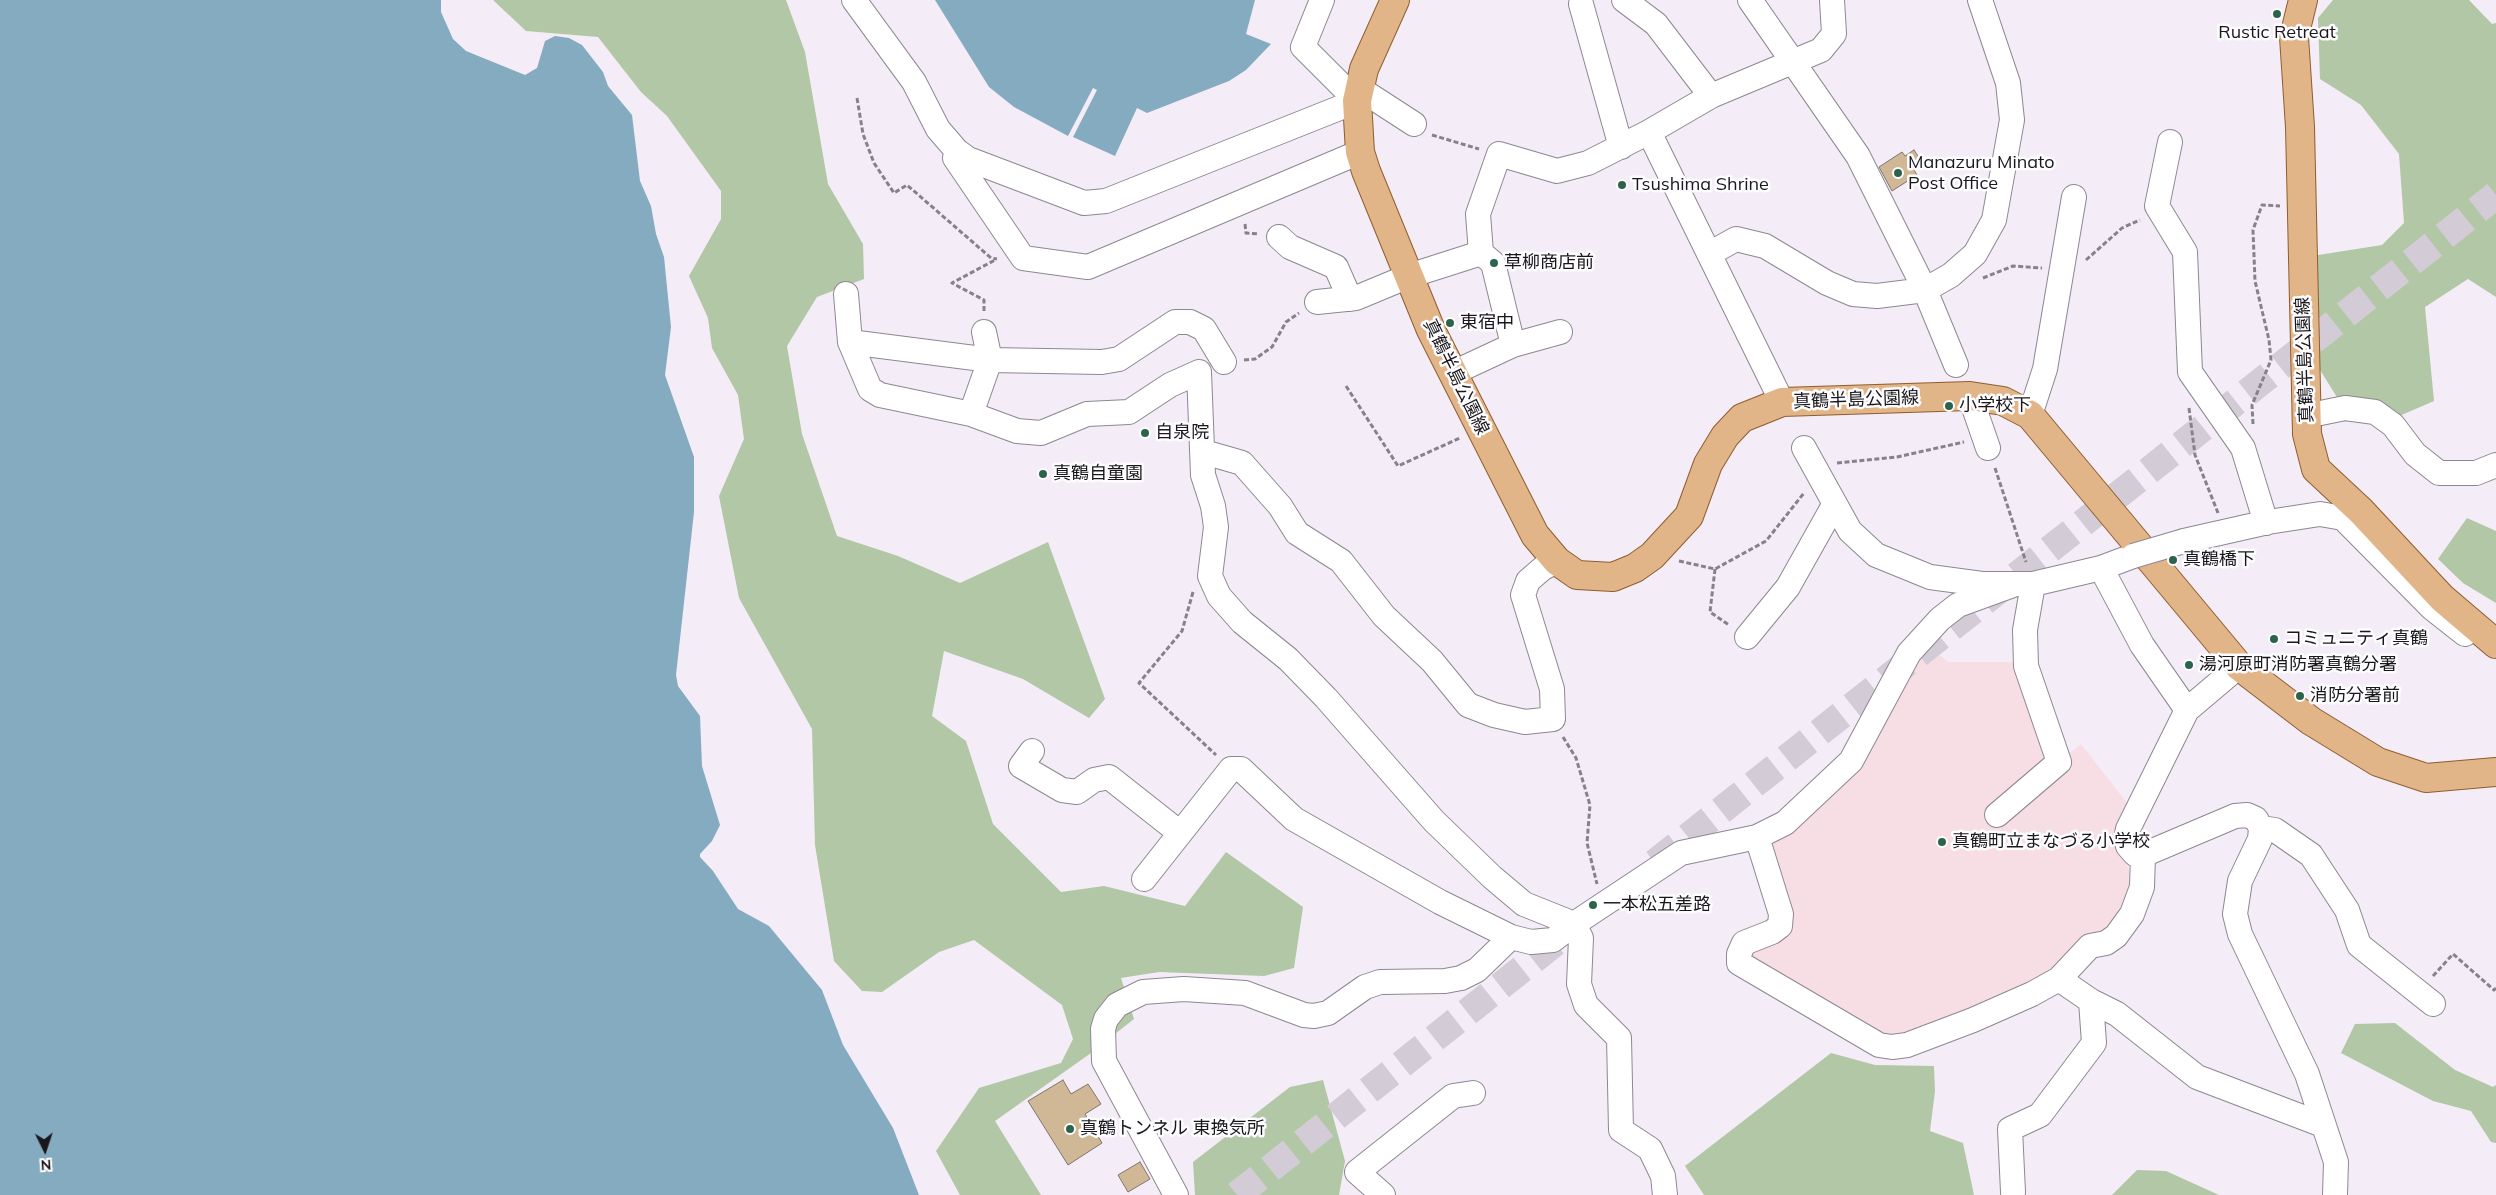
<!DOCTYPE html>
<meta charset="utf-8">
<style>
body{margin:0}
#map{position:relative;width:2496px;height:1195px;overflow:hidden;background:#f4ecf7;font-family:Mulish,sans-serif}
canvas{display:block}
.north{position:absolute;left:20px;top:1125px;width:50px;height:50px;-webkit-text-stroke:4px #fdfcfe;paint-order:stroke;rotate:176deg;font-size:14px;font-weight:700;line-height:20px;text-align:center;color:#19171b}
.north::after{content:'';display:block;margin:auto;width:18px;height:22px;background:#19171b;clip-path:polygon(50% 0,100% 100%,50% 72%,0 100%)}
</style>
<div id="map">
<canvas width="2496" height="1195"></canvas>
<div class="north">N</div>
</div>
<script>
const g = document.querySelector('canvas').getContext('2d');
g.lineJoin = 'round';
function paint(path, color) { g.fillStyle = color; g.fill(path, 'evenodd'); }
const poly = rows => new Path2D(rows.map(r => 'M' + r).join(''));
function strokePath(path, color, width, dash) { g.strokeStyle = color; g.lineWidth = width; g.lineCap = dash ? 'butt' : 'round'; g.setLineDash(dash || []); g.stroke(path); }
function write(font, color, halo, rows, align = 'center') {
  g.font = font + ' Mulish,"Noto Sans JP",sans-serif'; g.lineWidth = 5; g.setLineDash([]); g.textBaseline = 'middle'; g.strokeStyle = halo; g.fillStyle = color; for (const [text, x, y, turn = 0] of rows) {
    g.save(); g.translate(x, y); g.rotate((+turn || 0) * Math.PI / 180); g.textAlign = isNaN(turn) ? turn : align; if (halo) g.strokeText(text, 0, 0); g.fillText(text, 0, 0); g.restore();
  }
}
paint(poly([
 [1923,641,1948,662,2020,662,2057,749,2070,753,2081,744,2127,803,2117,835,2120,853,2129,870,2130,888,2126,906,2110,930,2028,990,1890,1042,1751,960,1750,948,1777,937,1765,849,1849,767]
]), '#f7dee5');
paint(poly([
 [493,0,786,0,805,52,828,184,863,244,864,279,817,297,787,346,802,434,837,536,898,556,960,583,1048,542,1105,699,1089,718,1023,679,944,651,932,716,966,741,993,824,1061,892,1104,886,1185,906,1226,852,1303,907,1294,968,1264,976,1159,972,1121,978,1134,1019,1091,1053,995,1121,1041,1195,960,1195,936,1151,979,1088,1061,1063,1073,1039,1062,1005,974,940,939,952,882,992,862,991,834,961,815,845,812,729,739,598,719,496,744,439,738,395,712,348,708,318,689,276,721,219,721,191,667,116,641,92,598,37,526,31],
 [2333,0,2469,0,2492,24,2496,23,2496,297,2468,279,2425,307,2434,401,2390,420,2348,415,2317,365,2312,256,2382,245,2404,223,2399,154,2361,105,2320,79,2318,18],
 [2467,518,2496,531,2496,603,2463,583,2438,559],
 [2395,1023,2455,1070,2493,1087,2496,1085,2496,1143,2491,1142,2471,1111,2433,1101,2341,1053,2355,1024],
 [1831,1053,1875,1065,1934,1066,1935,1091,1930,1131,1963,1143,1974,1195,1704,1195,1685,1166],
 [1323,1080,1345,1161,1339,1195,1195,1195,1193,1162,1290,1087],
 [2137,1170,2166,1171,2219,1195,2112,1195]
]), '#b1c7a5');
paint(poly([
 [0,0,441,0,441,12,453,39,466,51,525,75,537,68,545,41,555,36,569,38,582,45,603,72,608,86,632,115,640,181,651,206,656,234,664,257,671,327,665,375,694,457,694,512,676,675,678,686,700,716,702,766,720,825,712,841,700,854,700,857,713,871,738,909,769,926,822,990,843,1045,893,1128,919,1195,0,1195],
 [935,0,1255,0,1246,34,1271,44,1246,70,1229,81,1147,113,1137,108,1115,156,1073,137,1097,90,1093,88,1068,136,1014,107,989,87]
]), '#85abc1');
const building = poly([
 [1914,150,1923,164,1914,170,1917,175,1892,191,1879,167,1902,152,1905,156,1914,150],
 [1063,1080,1071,1094,1088,1084,1101,1104,1085,1114,1102,1143,1068,1165,1028,1101,1063,1080],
 [1140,1162,1150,1179,1128,1192,1118,1175,1140,1162]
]);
paint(building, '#d0b897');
strokePath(building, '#7d766c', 1);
strokePath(poly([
 [1655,863,2496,195],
 [1237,1195,1571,930]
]), '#d3ccd6', 28, [28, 14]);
const minor = poly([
 [854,0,914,82,938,129,957,151,968,159,1084,203,1106,201,1357,101,1303,47,1322,0],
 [1624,0,1656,24,1711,96],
 [1750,0,1858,156,1925,290,1956,365],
 [1581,4,1621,147],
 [1360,89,1414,124],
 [1649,132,1782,402],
 [2170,142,2157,206,2185,252,2190,372,2243,448,2266,523],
 [957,151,955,158,1023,258,1088,267,1360,152],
 [1279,237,1290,247,1336,267,1350,299],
 [1481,253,1493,263,1513,345],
 [1709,254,1736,239,1765,246,1827,283,1853,294,1877,296,1925,290,1951,275,1975,254,1994,220,2012,120,2008,83,1980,0],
 [846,294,850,342,870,389,880,395,971,414,1017,431,1041,433,1087,414,1129,412,1170,385,1199,372,1203,475,1213,506,1216,527,1210,576,1219,596,1242,622,1288,659,1326,698,1434,821,1492,877,1524,904,1574,924,1581,938,1579,984,1586,1005,1619,1038,1621,1130,1650,1149,1663,1176,1665,1195],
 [1317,302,1356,298,1409,276,1481,253,1478,214,1499,154,1557,171,1588,163,1649,132,1711,96,1821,50,1834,34,1832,0],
 [850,342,990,360,1102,362,1119,359,1175,322,1190,322,1204,329,1224,362],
 [1453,373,1513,345,1560,332],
 [1970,396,1988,448],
 [971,414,990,360,984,332],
 [2030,415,2045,369,2074,197],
 [2306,416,2345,408,2375,412,2393,425,2415,454,2439,473,2476,473,2496,465],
 [1804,448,1850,531,1876,555,1930,577,1982,584,2033,584,2101,568,2133,556],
 [1204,452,1242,463,1280,506,1297,533,1341,561,1384,616,1432,661,1468,705,1494,715,1525,722,1553,719,1552,689,1523,595,1528,581,1543,568,1557,561],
 [2184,541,2268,522,2320,514,2343,518,2432,608,2465,634],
 [2101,568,2142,645,2187,710],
 [1747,637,1788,587,1834,505],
 [2239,666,2187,710,2128,829,2126,839,2128,846,2135,854,2143,855,2235,816,2247,815,2256,819,2261,828,2260,839,2240,881,2235,914,2240,934,2307,1074,2336,1162,2335,1195],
 [1032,751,1021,766,1062,790,1077,792,1094,780,1109,777,1180,833],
 [1997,815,2059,762,2026,666,2025,630,2033,584],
 [2261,828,2275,830,2311,855,2347,910,2359,945,2433,1004],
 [1757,837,1781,914,1780,926,1772,932,1744,943,1739,954,1739,963,1879,1045,1892,1047,1907,1045,1973,1020,2032,994,2059,979],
 [2143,855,2142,887,2132,914,2116,936,2106,943,2090,946,2059,979,2091,1001,2117,1014,2197,1077,2323,1125],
 [1144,879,1231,769,1241,769,1294,819,1440,902,1511,937,1531,942,1553,940,1574,924,1681,853,1757,837,1785,823,1851,761,1909,653,1940,619,1958,605,2013,585],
 [2013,1192,2010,1129,2040,1115,2094,1043,2091,1001],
 [1176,1195,1104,1061,1103,1029,1106,1019,1117,1005,1143,992,1184,989,1245,993,1304,1015,1314,1016,1328,1013,1365,987,1380,982,1445,981,1461,978,1477,970,1511,937],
 [1383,1195,1357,1172,1453,1096,1473,1093]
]);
const major = poly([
 [1395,0,1364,69,1357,101,1360,152,1366,171,1431,330,1535,535,1557,561,1577,575,1613,577,1635,568,1652,556,1689,516,1708,464,1725,436,1742,418,1782,402,1970,396,2003,401,2030,415,2239,666,2311,721,2378,762,2426,778,2496,772],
 [2303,0,2294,37,2300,127,2307,434,2316,469,2361,511,2442,598,2496,644]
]);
strokePath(minor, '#8e8791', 26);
strokePath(major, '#8f5d2e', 30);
strokePath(poly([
 [857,98,863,134,874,163,894,193,907,185,991,258,997,259],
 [1432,135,1479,149],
 [1245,224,1246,233,1259,234],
 [2086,260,2122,228,2140,220],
 [1983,278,2013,266,2042,268],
 [984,311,984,300,952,283,995,260],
 [1244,360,1255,359,1272,347,1286,322,1299,313],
 [1346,386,1398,466,1460,438],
 [2189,408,2195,455,2218,513],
 [2253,424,2252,405,2271,360,2269,340,2255,281,2253,230,2262,205,2280,206],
 [1837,463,1897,457,1964,442],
 [1995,468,2026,562],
 [1679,561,1715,569,1766,541,1804,493],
 [1715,569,1710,612,1729,625],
 [1193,592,1182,631,1139,683,1216,755],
 [1563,737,1576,758,1590,805,1587,843,1597,884],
 [2433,976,2453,954,2494,990,2496,988]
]), '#878289', 3, [5, 2.5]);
strokePath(minor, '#fff', 24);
strokePath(major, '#e2b588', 28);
const minorBridge = poly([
 [2133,556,2184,541]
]);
strokePath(minorBridge, '#8e8791', 26, []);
strokePath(minorBridge, '#fff', 24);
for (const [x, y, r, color] of [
 [2277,14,5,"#2b634b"],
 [1898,173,5,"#2b634b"],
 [1622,185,5,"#2b634b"],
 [1494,263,5,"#2b634b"],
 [1450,323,5,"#2b634b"],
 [1949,406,5,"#2b634b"],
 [1145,433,5,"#2b634b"],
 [1043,474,5,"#2b634b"],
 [2173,560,5,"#2b634b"],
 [2274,639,5,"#2b634b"],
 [2189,665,5,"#2b634b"],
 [2300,696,5,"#2b634b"],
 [1942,842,5,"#2b634b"],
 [1593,905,5,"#2b634b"],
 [1070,1129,5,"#2b634b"]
]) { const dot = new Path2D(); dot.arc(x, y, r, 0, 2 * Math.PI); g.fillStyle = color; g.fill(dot); strokePath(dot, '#fdfcfe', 2); }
write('18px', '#19171b', '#fdfcfe', [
 ["Rustic Retreat",2277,33,"center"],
 ["Manazuru Minato",1908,163],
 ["Post Office",1908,184],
 ["Tsushima Shrine",1632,185],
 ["草柳商店前",1504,263],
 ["東宿中",1460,323],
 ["小学校下",1959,406],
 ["自泉院",1155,433],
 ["真鶴自童園",1053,474],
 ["真鶴橋下",2183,560],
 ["コミュニティ真鶴",2284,639],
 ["湯河原町消防署真鶴分署",2199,665],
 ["消防分署前",2310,696],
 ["真鶴町立まなづる小学校",1952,842],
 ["一本松五差路",1603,905],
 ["真鶴トンネル 東換気所",1080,1129]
], 'left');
write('18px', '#19171b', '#fdfcfe', [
 ["真鶴半島公園線",2305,360,-92],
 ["真鶴半島公園線",1456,377,64],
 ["真鶴半島公園線",1856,400,-2]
]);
</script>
